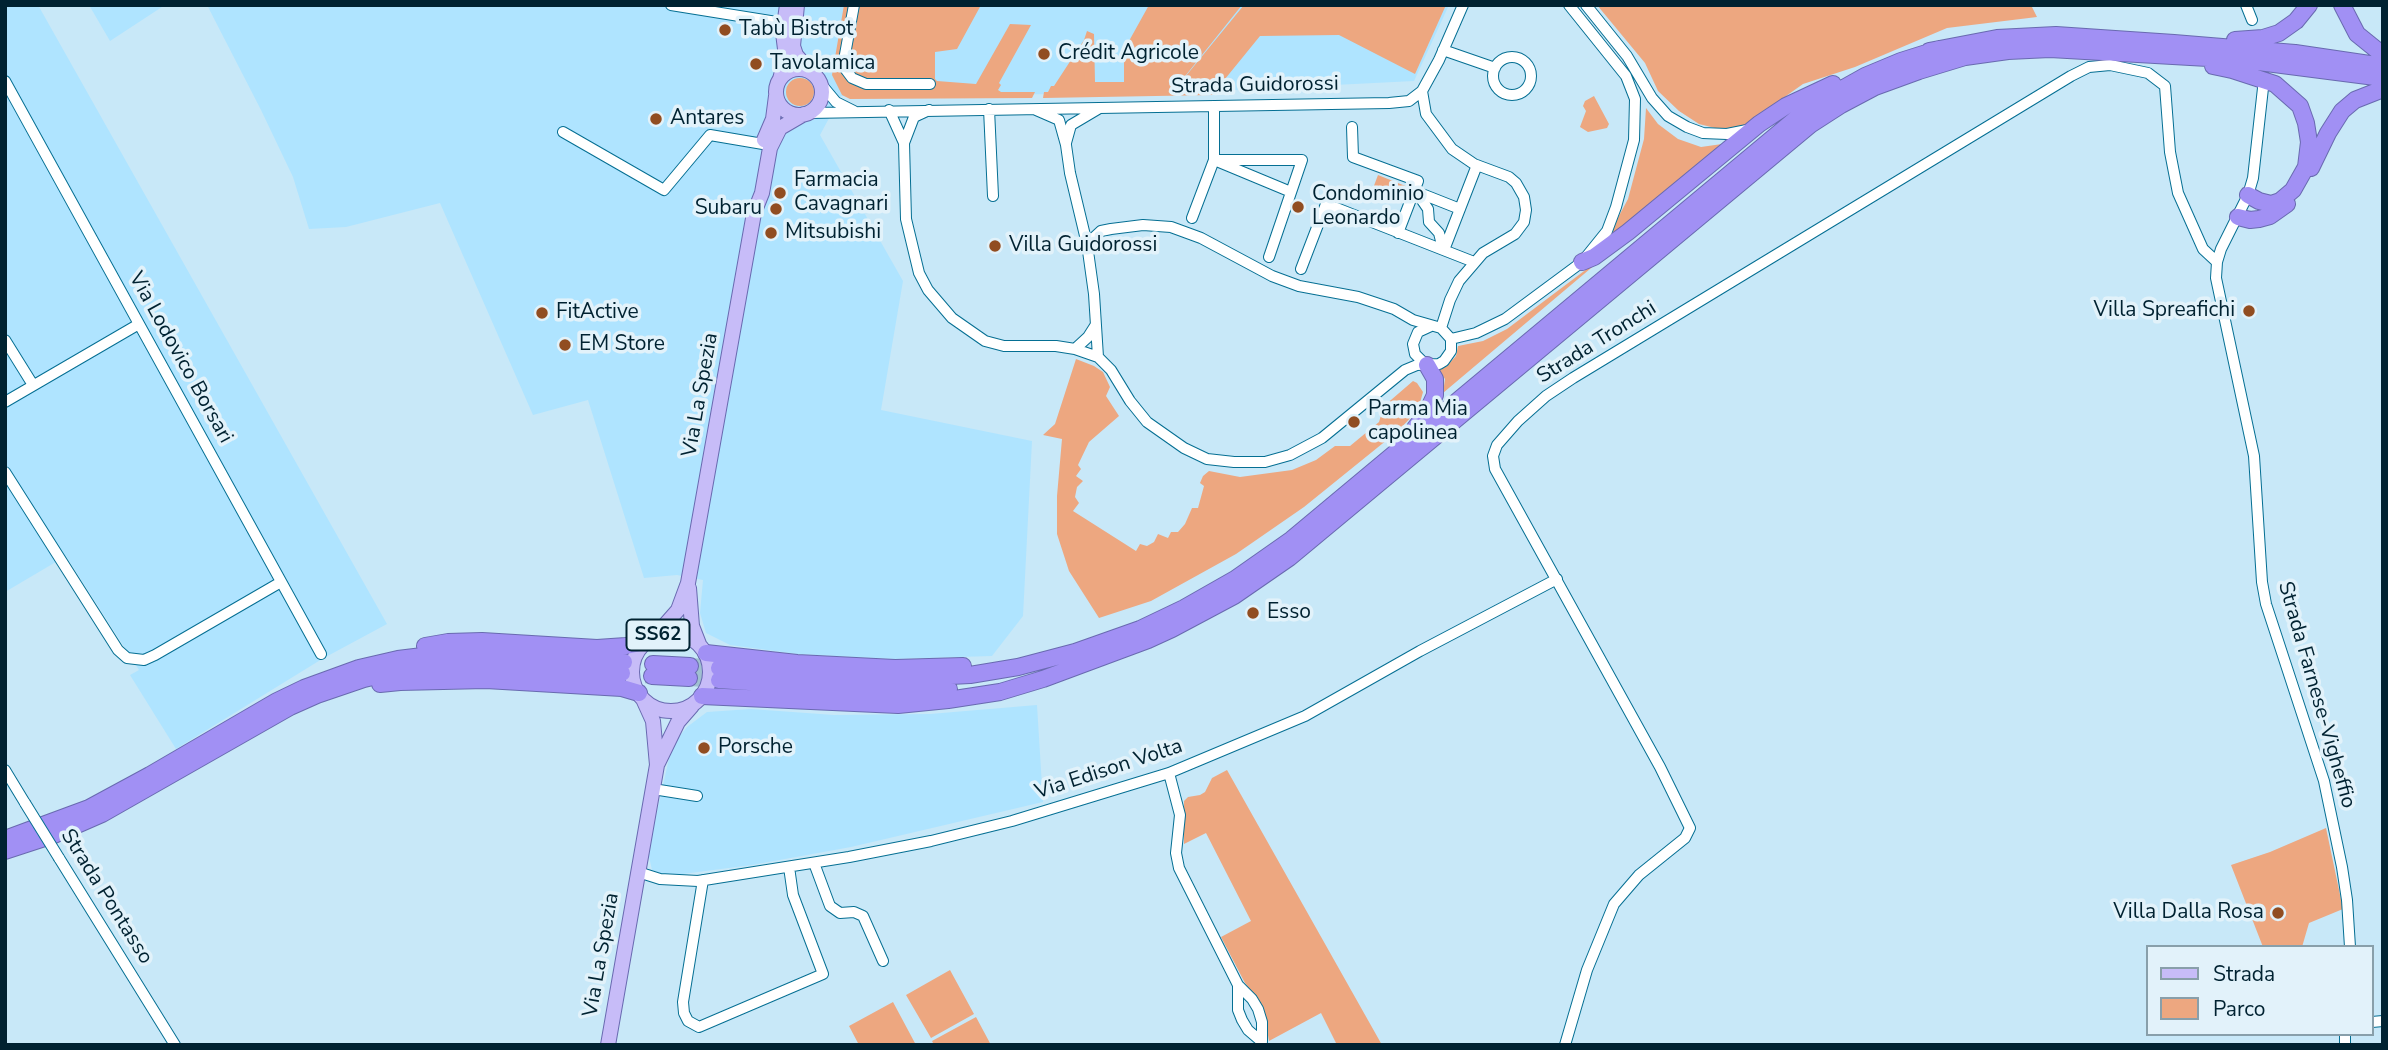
<!DOCTYPE html>
<meta charset="utf-8">
<style>
body{margin:0}
#map{position:relative;width:2388px;height:1050px;overflow:hidden;background:#c8e8f8;font-family:"Nunito Sans",sans-serif}
canvas{display:block}
.frame{position:absolute;inset:0;border:7px solid #002231;pointer-events:none}
.legend{position:absolute;left:2146px;top:945px;width:228px;height:91px;box-sizing:border-box;background:#e2f2fa;border:2px solid #889faa;margin:0;padding:9px 12px;list-style:none;font-size:21px;color:#002231}
.legend li{display:flex;align-items:center;gap:14px;height:35px}
.legend b{width:35px;border:2px solid #889faa}
</style>
<div id="map">
<canvas width="2388" height="1050"></canvas>
<div class="frame"></div>
<ul class="legend">
<li><b style="height:9px;background:#c7bcf8"></b>Strada</li>
<li><b style="height:19px;background:#eda780"></b>Parco</li>
</ul>
</div>
<script>
const g = document.querySelector('canvas').getContext('2d');
g.lineJoin = 'round';
function paint(path, color) { g.fillStyle = color; g.fill(path, 'evenodd'); }
const poly = rows => new Path2D(rows.map(r => 'M' + r).join(''));
function strokePath(path, color, width, dash) { g.strokeStyle = color; g.lineWidth = width; g.lineCap = dash ? 'butt' : 'round'; g.setLineDash(dash || []); g.stroke(path); }
function write(font, color, halo, rows, align = 'center') {
  g.font = font + ' "Nunito Sans",sans-serif'; g.lineWidth = 7; g.setLineDash([]); g.textBaseline = 'middle'; g.strokeStyle = halo; g.fillStyle = color; for (const [text, x, y, turn = 0] of rows) {
    g.save(); g.translate(x, y); g.rotate((+turn || 0) * Math.PI / 180); g.textAlign = isNaN(turn) ? turn : align; if (halo) g.strokeText(text, 0, 0); g.fillText(text, 0, 0); g.restore();
  }
}
paint(poly([
 [5,5,38,5,387,624,322,659,176,749,130,675,139,670,66,556,5,592],
 [89,5,165,5,110,41],
 [207,5,1449,5,1414,81,1175,93,841,96,820,135,903,281,881,410,1032,441,1023,616,992,656,894,659,797,654,730,645,706,633,700,613,703,580,677,575,644,578,588,400,533,415,440,203,346,227,309,229,293,177,261,110],
 [1037,705,1043,802,851,847,752,865,667,876,652,870,648,852,672,745,687,727,707,712,751,709,834,715,930,714]
]), '#afe4ff');
paint(poly([
 [844,5,850,5,841,66,849,81,857,86,864,88,930,87,929,79,866,80,853,74,848,60,858,5,981,5,957,49,935,52,935,79,937,81,976,84,1010,24,1031,25,999,83,1001,85,998,90,1001,92,1035,92,1032,98,850,99,842,95,832,75],
 [1149,5,1242,5,1174,90,1188,89,1176,88,1244,5,1446,5,1415,74,1339,35,1260,36,1212,95,1043,98,1044,92,1048,92,1051,86,1054,86,1084,40,1087,31,1094,34,1095,82,1124,82,1124,50],
 [1597,5,2031,5,2037,17,1947,28,1855,67,1803,84,1745,125,1723,130,1699,124,1679,111,1658,91,1645,63],
 '786 92a14 14 0 1 1 28 0a14 14 0 1 1-28 0Z',
 [1594,96,1609,124,1607,128,1588,132,1580,127,1586,111,1583,106,1585,101],
 [1646,108,1658,124,1678,139,1701,147,1722,144,1606,240,1628,199,1644,139],
 [1378,175,1408,187,1402,203,1372,191],
 [1616,247,1443,393,1445,379,1439,370,1447,366,1456,356,1458,346,1483,341,1507,329],
 [1076,359,1094,366,1103,372,1110,387,1106,396,1119,416,1089,442,1078,465,1081,469,1076,476,1083,481,1077,487,1075,497,1079,503,1073,511,1136,551,1140,544,1147,546,1154,542,1158,534,1168,538,1171,532,1178,532,1185,524,1192,508,1198,508,1204,486,1200,483,1203,476,1209,471,1240,477,1292,470,1316,460,1335,446,1350,446,1379,422,1384,406,1413,381,1417,383,1423,392,1418,410,1398,431,1304,507,1236,554,1151,601,1099,618,1069,571,1057,534,1057,496,1062,439,1043,435,1055,424],
 [1227,770,1382,1045,1337,1045,1321,1013,1269,1041,1263,1007,1245,983,1221,937,1251,921,1206,833,1184,844,1184,801,1188,797,1200,795,1205,792,1212,778],
 [2326,828,2343,909,2309,923,2302,947,2263,947,2231,865,2270,852],
 [950,970,974,1014,931,1038,906,995],
 [893,1002,916,1045,859,1045,849,1026],
 [976,1017,991,1045,934,1045,932,1041]
]), '#eda780');
strokePath(poly([
 [624,662,653,664],
 [690,666,719,668],
 [622,673,652,676],
 [689,678,719,680]
]), '#a0c0d0', 16, [16, 8]);
const minor = poly([
 [671,5,789,24],
 [854,5,844,60,846,70,852,78,866,84,930,84],
 [1586,5,1627,56,1652,98,1668,116,1687,127,1703,133,1727,134,1747,130],
 [2246,5,2252,20],
 [1443,50,1495,68],
 '1493 76a19 19 0 1 1 38 0a19 19 0 1 1-38 0Z',
 [5,81,321,654],
 [821,84,836,102,854,111],
 [2263,88,2253,178,2248,195,2221,249,2217,262,2216,278,2254,456,2262,582,2266,604,2324,781,2342,867,2347,900,2350,947],
 [1422,91,1426,114,1452,149,1474,164,1509,177,1516,183,1524,197,1526,210,1524,222,1515,234,1483,253,1459,281,1450,300,1441,328],
 [1214,106,1214,160,1291,192],
 [989,109,993,196],
 [889,110,904,143],
 [929,110,914,117,904,143,906,219,919,273,928,290,952,318,985,341,1004,346,1056,346,1075,349,1098,357,1111,370,1130,401,1147,422,1184,448,1207,459,1234,462,1265,462,1290,455,1322,438,1405,370,1417,365,1439,364,1444,361,1451,351,1451,339,1441,328,1413,320,1394,309,1358,297,1299,286,1272,276,1201,238,1171,227,1143,225,1111,229,1101,231,1087,244],
 [1036,110,1059,120,1066,145,1070,173,1087,244,1094,294,1098,357],
 [809,113,1389,103,1409,101,1422,91,1439,60,1463,5],
 [1352,127,1353,157,1418,181,1398,233],
 [563,132,664,190,710,135,763,144],
 [1066,143,1071,125,1098,109],
 [1417,192,1460,209],
 [1417,193,1428,209,1429,222,1439,233,1442,245,1445,248],
 [1192,218,1214,160,1302,160,1269,257],
 [1444,250,1477,165],
 [1301,269,1326,204,1474,262],
 [1451,339,1476,333,1505,319,1582,262,1607,231,1616,207,1634,140,1635,99,1626,76,1569,5],
 [5,340,33,385],
 [1075,349,1088,337,1095,326],
 [1425,364,1415,354,1413,344,1418,332,1431,326],
 [5,402,139,324],
 [5,472,118,650,127,658,144,660,155,655,281,582],
 [5,770,25,803],
 [1169,773,1180,815,1176,853,1179,868,1238,985,1252,999,1258,1009,1262,1022,1262,1041],
 [653,789,697,796],
 [59,858,175,1045],
 [814,863,830,906,840,913,854,912,863,916,883,961],
 [638,872,660,879,698,881,849,857,931,841,1012,821,1169,773,1305,716,1420,651,1557,579],
 [703,880,683,1002,684,1013,688,1021,699,1027,823,974,793,895,789,867],
 [1238,985,1238,1010,1242,1020,1248,1030,1262,1042],
 [2372,1022,2383,1021],
 [1565,1045,1587,970,1614,904,1639,875,1685,838,1690,828,1660,767,1495,469,1493,456,1497,445,1518,421,1546,396,1573,378,2071,76,2089,67,2110,65,2148,73,2165,86,2170,152,2178,193,2203,249,2217,262],
 [2345,1045,2345,1034]
]);
const major = poly([
 [797,5,793,46,796,55,810,71],
 '776 92a23 23 0 1 1 46 0a23 23 0 1 1-46 0Z',
 [780,79,786,57,783,33,787,5],
 [764,140,773,119,776,96],
 [689,588,692,626,699,644],
 '632 672a39 39 0 1 1 78 0a39 39 0 1 1-78 0Z',
 [656,635,678,610,688,583,754,213,762,193,770,148,780,128,804,114],
 [658,763,678,722,692,706],
 [608,1045,657,765,653,721,643,699]
]);
const highway = poly([
 [2342,5,2357,34,2383,55],
 [2235,40,2263,38,2279,33,2296,21,2309,5],
 [1929,51,1997,38,2056,35,2174,43,2295,53,2383,66],
 [2213,66,2232,70,2275,84,2300,106,2306,123,2309,142,2306,167,2293,190,2280,201,2271,204,2259,201,2248,195],
 [2311,168,2328,133,2342,111,2355,100,2383,89],
 [2238,217,2250,220,2259,219,2270,216,2287,204],
 [1582,262,1594,257,1628,232,1759,124,1786,106,1833,84],
 [1415,428,1426,414,1435,395,1435,379,1427,365],
 [425,646,448,642,482,641,597,648,626,646,645,642],
 [706,653,797,663,895,668,963,666],
 [653,664,690,666],
 [719,668,891,679,970,675,1018,667,1075,652,1140,629,1184,608,1235,579,1292,539,1798,117,1831,95,1865,76,1901,61,1939,49],
 [652,676,689,678],
 [719,680,867,690,949,689],
 [380,684,400,682,486,680,622,688,639,693],
 [702,696,898,705,948,700,1000,692,1043,679,1148,640,1172,629,1234,596,1289,558,1810,125,1841,105,1875,87,1919,71,1965,57,2008,51,2050,49,2243,60,2383,78],
 [5,839,89,808,150,775,277,701,304,688,359,668,398,659,447,653,506,654,624,662],
 [5,851,54,835,102,814,290,707,317,695,364,679,411,668,462,665,622,673]
]);
strokePath(minor, '#056f93', 12);
strokePath(major, '#696ab0', 16);
strokePath(highway, '#696ab0', 18);
strokePath(minor, '#fff', 10);
strokePath(major, '#c7bcf8', 14);
strokePath(highway, '#a190f4', 16);
const minorBridge = poly([
 [25,803,59,858]
]);
strokePath(minorBridge, '#056f93', 12, []);
strokePath(minorBridge, '#fff', 10);
for (const [x, y, r, color] of [
 [725,30,7,"#914d21"],
 [1044,54,7,"#914d21"],
 [756,64,7,"#914d21"],
 [656,119,7,"#914d21"],
 [780,193,7,"#914d21"],
 [1298,207,7,"#914d21"],
 [776,209,7,"#914d21"],
 [771,233,7,"#914d21"],
 [995,246,7,"#914d21"],
 [2249,311,7,"#914d21"],
 [542,313,7,"#914d21"],
 [565,345,7,"#914d21"],
 [1354,422,7,"#914d21"],
 [1253,613,7,"#914d21"],
 [704,748,7,"#914d21"],
 [2278,913,7,"#914d21"]
]) { const dot = new Path2D(); dot.arc(x, y, r, 0, 2 * Math.PI); g.fillStyle = color; g.fill(dot); strokePath(dot, '#e2f2fa', 2.5); }
for (const [x, y, w] of [
 [658,635,63]
]) { const box = new Path2D(); box.roundRect(x - w / 2, y - 15.5, w, 31, 5); g.fillStyle = '#e2f2fa'; g.fill(box); strokePath(box, '#002231', 2); }
write('bold 19px', '#002231', null, [
 ["SS62",658,635]
]);
write('21px', '#002231', '#e2f2fa', [
 ["Tabù Bistrot",739,30],
 ["Crédit Agricole",1058,54],
 ["Tavolamica",770,64],
 ["Antares",670,119],
 ["Farmacia",794,181],
 ["Cavagnari",794,205],
 ["Condominio",1312,195],
 ["Leonardo",1312,219],
 ["Subaru",762,209,"right"],
 ["Mitsubishi",785,233],
 ["Villa Guidorossi",1009,246],
 ["Villa Spreafichi",2235,311,"right"],
 ["FitActive",556,313],
 ["EM Store",579,345],
 ["Parma Mia",1368,410],
 ["capolinea",1368,434],
 ["Esso",1267,613],
 ["Porsche",718,748],
 ["Villa Dalla Rosa",2264,913,"right"]
], 'left');
write('21px', '#002231', '#e2f2fa', [
 ["Strada Guidorossi",1255,86,-1],
 ["Strada Tronchi",1597,343,-32],
 ["Via Lodovico Borsari",180,358,61],
 ["Via La Spezia",701,395,-80],
 ["Strada Farnese-Vigheffio",2316,695,74],
 ["Via Edison Volta",1109,770,-18],
 ["Strada Pontasso",106,897,58],
 ["Via La Spezia",602,955,-80]
]);
</script>
